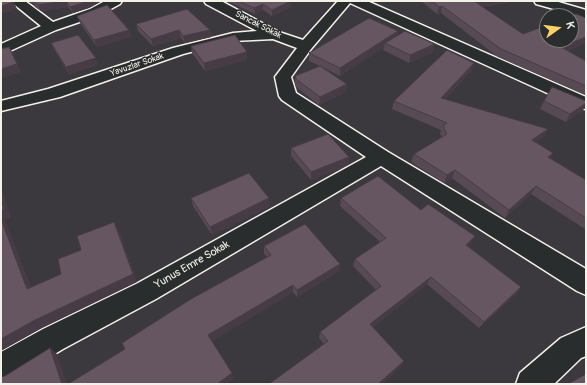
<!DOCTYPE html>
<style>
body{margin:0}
#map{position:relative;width:587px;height:385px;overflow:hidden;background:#3c393e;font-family:Pangolin,sans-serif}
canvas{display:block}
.frame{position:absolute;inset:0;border:2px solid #f4f1e8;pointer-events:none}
.north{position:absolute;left:539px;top:8px;width:40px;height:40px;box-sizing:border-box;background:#2a2d2e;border:1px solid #7b7b78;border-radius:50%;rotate:76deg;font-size:11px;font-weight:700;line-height:16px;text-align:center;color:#f4f1e8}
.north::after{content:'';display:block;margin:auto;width:14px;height:18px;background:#ffd166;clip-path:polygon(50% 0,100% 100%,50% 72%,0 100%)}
</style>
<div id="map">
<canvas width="587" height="385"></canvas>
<div class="frame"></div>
<div class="north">K</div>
</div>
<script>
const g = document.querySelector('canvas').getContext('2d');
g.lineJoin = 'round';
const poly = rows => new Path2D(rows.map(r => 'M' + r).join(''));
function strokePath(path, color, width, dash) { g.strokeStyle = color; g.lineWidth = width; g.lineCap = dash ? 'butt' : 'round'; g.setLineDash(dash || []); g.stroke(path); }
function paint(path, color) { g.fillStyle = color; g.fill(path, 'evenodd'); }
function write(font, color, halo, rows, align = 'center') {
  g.font = font + ' Pangolin,sans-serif'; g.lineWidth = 3; g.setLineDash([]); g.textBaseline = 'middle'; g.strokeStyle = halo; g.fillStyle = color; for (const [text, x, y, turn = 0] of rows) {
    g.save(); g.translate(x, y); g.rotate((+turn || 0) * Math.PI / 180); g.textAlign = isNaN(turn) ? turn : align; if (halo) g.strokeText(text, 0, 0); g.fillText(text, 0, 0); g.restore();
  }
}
const minor = poly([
 [10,1,25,1,53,22,90,9,105,1,122,1,120,4,100,15,56,30,1,55,1,44,41,26,10,1],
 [204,1,221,1,279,32,303,40,338,1,367,1,586,97,586,109,580,108,350,3,311,49,291,77,296,93,388,152,586,269,586,295,577,291,381,166,156,299,63,349,12,380,1,384,1,352,43,329,138,283,366,157,282,100,279,96,275,77,297,48,273,39,233,41,183,54,60,97,1,111,1,101,48,89,173,48,233,33,257,31,206,4,204,1],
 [534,1,555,1,586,10,586,18,536,4,534,1],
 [586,327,586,356,581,358,554,384,516,384,520,373,561,338,586,327]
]);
strokePath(minor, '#f4f1e8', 3);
paint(minor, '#2a2d2e');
paint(poly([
 [27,1,102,1,89,8,73,13,68,7,41,11,35,7,34,4,32,4],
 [227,1,291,1,291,7,272,16,263,10,255,14],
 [421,1,515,1,482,7,523,34,586,18,586,43,567,51,586,61,586,95,498,57,441,13,437,14],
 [77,16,129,30,131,37,97,47,80,23],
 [136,24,210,30,211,37,185,43,181,38,153,46,138,31],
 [397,36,433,52,409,63,383,50,384,47,340,76,322,67,346,92,319,105,296,87,295,84,295,76,320,66,309,61,309,53],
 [51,43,98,65,69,74,54,49],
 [191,46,247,60,205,71,192,53],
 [474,63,471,71,445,99,548,129,543,137,536,142,553,153,550,159,586,180,586,228,585,229,531,194,505,218,452,178,444,183,411,162,414,154,442,137,440,134,441,130,392,109,394,101],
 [544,101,586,101,586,105,583,110,566,122,540,109],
 [291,148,349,157,348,165,311,180,291,156],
 [191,198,270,206,212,235,193,206],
 [341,198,421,210,475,236,471,243,468,246,521,287,516,294,479,328,427,284,373,327,401,367,324,344,319,338,320,332,376,290,353,266,355,259,380,242,340,206],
 [264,246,340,264,339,271,297,297,293,292,212,341,234,379,125,349,267,257,264,254]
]), '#574a54');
paint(poly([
 [30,1,32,1,34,4,32,4],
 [66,1,68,7,41,11,38,5],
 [88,1,102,1,89,8,73,13,70,7],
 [291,1,291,7,272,16,272,10],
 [474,1,515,1,472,8],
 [14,2,17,9,1,14,1,6],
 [263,4,263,10,255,14,254,8],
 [442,6,441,13,437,14,439,7],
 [129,30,131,37,97,47,94,40],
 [179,30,181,38,153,46,151,39],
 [210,30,211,37,185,43,183,36],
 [398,31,397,38,385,43,384,47,340,76,340,68],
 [586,37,586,43,557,55,561,47],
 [435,44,433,52,409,63,410,55],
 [9,47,13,54,21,72,1,78,1,69],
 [247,52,247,60,205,71,204,63],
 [96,58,98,65,69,74,66,67],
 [474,63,471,71,438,106,441,98],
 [347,84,346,92,319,105,320,97],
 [586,103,586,105,583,110,566,122,570,114],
 [548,129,543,137,528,148,532,140],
 [553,153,549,161,548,157],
 [349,157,348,165,311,180,311,172],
 [455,170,452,178,444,183,447,175],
 [536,186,531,194,505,218,509,210],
 [1,191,3,193,11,218,5,220,35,297,27,289,1,219],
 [269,198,270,206,212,235,210,227],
 [114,222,119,230,137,282,42,328,1,351,1,339],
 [475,236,471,243,462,252,466,245],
 [340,264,339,271,297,297,297,290],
 [431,277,427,284,368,331,370,324],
 [293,285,293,292,211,342,208,335],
 [521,287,516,294,479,328,484,322],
 [50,348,57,354,67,384,62,384],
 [404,361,401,367,382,384,378,384],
 [232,373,234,379,227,384,217,384]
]), '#473c45');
const building = poly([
 [1,1,12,1,14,2,1,6,1,1],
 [33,1,64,1,38,5,33,1],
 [66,1,88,1,70,7,66,1],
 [239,1,291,1,272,10,263,4,254,8,239,1],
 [432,1,476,1,474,1,523,34,547,25,547,40,571,40,571,16,576,14,586,18,586,37,561,47,586,61,586,86,501,49,442,6,439,7,432,1],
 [107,5,129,30,94,40,77,16,107,5],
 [187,9,210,30,183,36,179,30,151,39,136,24,187,9],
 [369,18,398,31,340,68,309,53,369,18],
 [405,31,435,44,410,55,385,43,405,31],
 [78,35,96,58,66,67,51,43,78,35],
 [235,35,247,52,204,63,191,46,235,35],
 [9,47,17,64,1,69,1,49,9,47],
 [447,50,474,63,441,98,548,129,532,140,553,153,548,157,586,180,586,218,536,186,509,210,455,170,447,175,414,154,447,134,443,126,447,123,394,101,447,50],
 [320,66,347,84,320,97,296,79,295,76,320,66],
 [552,87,586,101,586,103,570,114,544,101,552,87],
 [328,134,349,157,311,172,291,148,328,134],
 [249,173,269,198,210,227,191,198,249,173],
 [378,176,421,210,428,204,475,236,466,245,521,287,484,322,431,277,370,324,404,361,378,384,269,384,328,341,320,332,381,286,355,259,386,238,341,198,378,176],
 [1,200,4,209,1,210,1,200],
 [1,219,27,289,61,274,58,259,81,250,77,236,114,222,133,274,35,320,1,339,1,219],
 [305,224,340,264,297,290,293,285,208,335,232,373,217,384,68,384,125,349,122,343,191,299,271,255,264,246,305,224],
 [50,348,62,384,1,384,1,377,5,376,50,348],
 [586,374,586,384,568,384,586,374]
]);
paint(building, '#655662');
strokePath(building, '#473c45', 1);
write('9px', '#f4f1e8', '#2a2d2e', [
 ["Sancak Sokak",258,25,27],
 ["Yavuzlar Sokak",137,65,-19]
]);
write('11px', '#f4f1e8', '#2a2d2e', [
 ["Yunus Emre Sokak",192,265,-30]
]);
</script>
